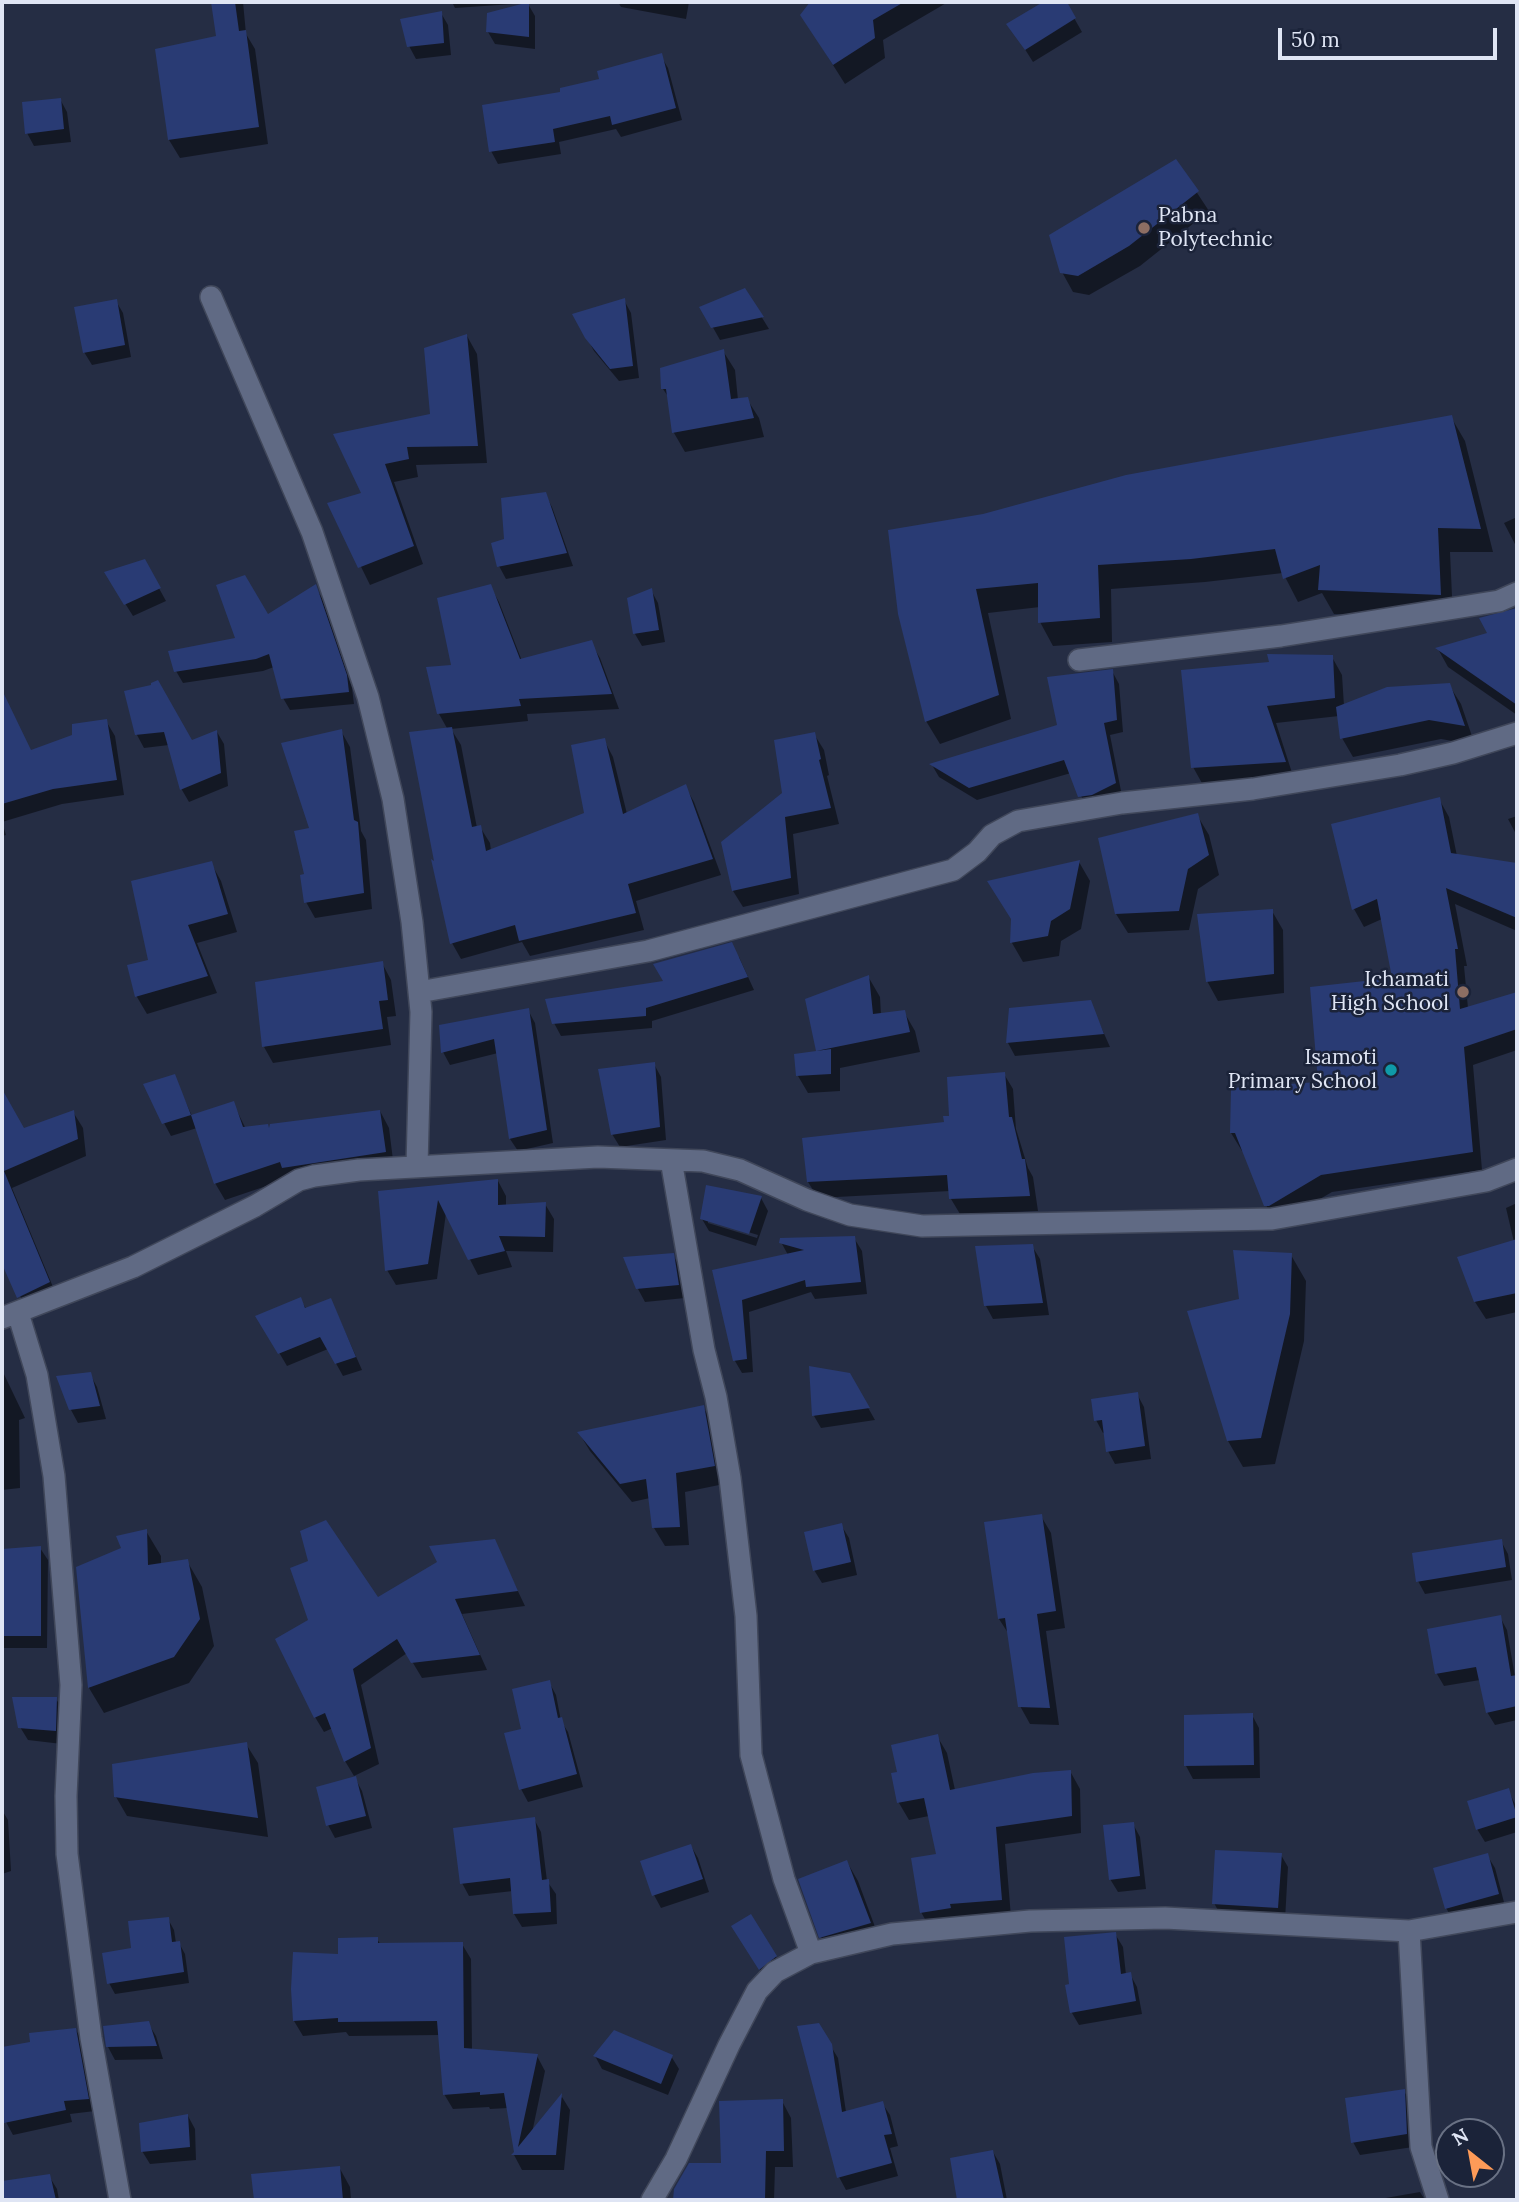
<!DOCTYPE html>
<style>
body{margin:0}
#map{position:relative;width:1519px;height:2202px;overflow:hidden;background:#252d44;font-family:Lora,serif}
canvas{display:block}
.frame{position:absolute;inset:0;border:4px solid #dfe5f4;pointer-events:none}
.north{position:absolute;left:1435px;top:2118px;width:70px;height:70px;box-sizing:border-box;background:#1b2339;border:2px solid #697184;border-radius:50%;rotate:329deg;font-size:19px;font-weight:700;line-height:28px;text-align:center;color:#dfe5f4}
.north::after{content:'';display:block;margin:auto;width:24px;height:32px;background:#fe9b58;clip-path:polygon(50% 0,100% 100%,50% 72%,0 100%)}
.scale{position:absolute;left:1278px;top:28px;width:219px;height:32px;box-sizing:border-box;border:4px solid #dfe5f4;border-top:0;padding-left:9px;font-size:21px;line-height:24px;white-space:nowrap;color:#dfe5f4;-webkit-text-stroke:5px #1b2339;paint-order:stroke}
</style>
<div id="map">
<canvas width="1519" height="2202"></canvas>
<div class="frame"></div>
<div class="north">N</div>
<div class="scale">50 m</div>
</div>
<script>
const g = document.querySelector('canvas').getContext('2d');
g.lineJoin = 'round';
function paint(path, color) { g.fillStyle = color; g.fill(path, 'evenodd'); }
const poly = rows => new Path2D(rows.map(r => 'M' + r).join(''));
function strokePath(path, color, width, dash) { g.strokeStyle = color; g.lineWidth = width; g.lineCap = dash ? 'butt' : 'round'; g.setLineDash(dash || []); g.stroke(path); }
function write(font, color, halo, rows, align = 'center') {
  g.font = font + ' Lora,serif'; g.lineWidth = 5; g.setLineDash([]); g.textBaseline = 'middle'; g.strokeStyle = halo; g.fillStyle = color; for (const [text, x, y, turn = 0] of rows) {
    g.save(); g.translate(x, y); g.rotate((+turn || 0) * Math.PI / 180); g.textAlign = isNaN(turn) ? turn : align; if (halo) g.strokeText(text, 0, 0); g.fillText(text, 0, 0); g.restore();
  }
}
paint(poly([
 [213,2,243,2,246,34,255,49,268,144,180,158,169,140,157,50,218,38],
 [452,2,512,2,513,4,455,8],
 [618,2,689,2,686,19,621,7],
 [811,2,948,2,883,40,885,58,845,84,814,35],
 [1046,2,1065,2,1082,32,1033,62,1009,24],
 [528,4,535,16,535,49,495,44,488,32],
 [441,13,448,25,451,55,416,59,409,46],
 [661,56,668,68,682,120,621,137,616,129,559,142,561,154,498,164,491,151,563,93],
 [60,99,67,112,71,142,34,146,27,133],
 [1176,161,1209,211,1140,266,1089,295,1073,292,1062,272],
 [745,290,769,329,720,340,702,308],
 [624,300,631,313,639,378,619,381,594,351,574,315],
 [116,301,123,313,131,357,92,365,84,352],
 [467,336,477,354,487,463,416,465,418,477,394,482,423,564,370,585,330,504,363,494,336,435,432,415],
 [723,351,735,370,738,400,747,399,759,418,764,437,685,452,674,433,669,398,663,389],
 [1451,417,1465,441,1493,552,1450,552,1453,618,1334,614,1322,593,1298,602,1283,573,1205,582,1111,589,1112,642,1053,646,1040,622,1040,607,988,613,1011,719,940,744,926,721,984,516],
 [545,494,552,507,573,566,506,579,499,566,505,540],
 [1517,517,1517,548,1504,523],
 [144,561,166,601,133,616,106,573],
 [490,586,499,602,522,661,591,643,600,658,619,709,527,714,528,721,451,729,461,745,477,828,480,827,490,843,491,851,586,814,604,740,613,757,627,814,685,786,694,802,721,875,636,901,644,930,530,956,522,942,461,959,452,943,437,864,448,730,439,714,453,667],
 [315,587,322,598,352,688,354,704,290,710,283,698,274,667,263,671,183,683,176,671,237,639,268,616],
 [651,590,658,603,665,642,642,646,635,634],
 [1517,610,1517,715,1448,667,1438,649,1489,634,1481,620],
 [1332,657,1342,675,1344,706,1449,685,1461,704,1475,745,1441,739,1353,757,1342,738,1339,716,1276,723,1294,779,1203,785,1193,767,1183,672],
 [1112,671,1119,684,1123,732,1110,735,1122,796,1087,809,1071,773,977,800,939,777,932,765,1059,726],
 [127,693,192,742,217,732,224,744,228,786,189,802,182,790,169,745,144,748,137,735],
 [15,721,31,752,74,736,106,721,115,736,124,795,62,804,2,822,6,835,2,836,2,725],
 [341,731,350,747,361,831,366,840,372,909,315,918,306,902,306,875,311,830],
 [814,734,824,750,829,775,827,776,839,824,793,834,799,894,743,907,733,891],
 [1439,799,1449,817,1457,856,1517,865,1517,931,1455,904,1467,966,1464,966,1468,1008,1517,993,1517,1050,1473,1065,1482,1170,1332,1192,1277,1224,1266,1205,1244,1151,1242,1151,1231,1133,1320,1084,1394,979,1382,919,1364,927,1354,909,1333,825],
 [1197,815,1209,835,1219,875,1198,889,1189,930,1128,933,1116,914],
 [1517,816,1517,836,1508,819],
 [1079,862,1090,881,1081,929,1061,941,1059,956,1023,962,1012,943,1013,920],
 [211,863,221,881,237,932,197,943,217,993,147,1014,137,997,130,967,150,961],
 [1272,911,1283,930,1284,993,1218,1001,1207,981],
 [739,957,754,990,652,1021,652,1028,561,1036,554,1023],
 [382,963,391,980,396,1016,387,1017,391,1045,273,1063,264,1047],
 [869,978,880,997,881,1015,904,1012,915,1031,920,1052,840,1068,840,1091,808,1093,798,1076,818,1053,807,1000],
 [1090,1002,1110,1047,1015,1056,1008,1043,1011,1010],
 [528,1010,535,1023,553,1143,518,1151,510,1139,498,1053,450,1065,443,1052],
 [654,1064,661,1077,666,1140,620,1147,612,1134],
 [1004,1074,1013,1089,1016,1129,1028,1168,1033,1177,1038,1211,960,1214,951,1199,950,1191,818,1198,808,1182,946,1123],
 [174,1076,192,1116,233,1103,246,1129,270,1131,380,1111,389,1128,394,1168,290,1178,225,1200,215,1183,197,1128,171,1136,164,1123],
 [2,1095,23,1130,73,1112,83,1128,86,1156,12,1188,58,1299,29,1314,2,1259],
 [498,1181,506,1196,506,1207,545,1204,554,1219,553,1252,506,1251,512,1267,478,1275,446,1213,437,1279,396,1285,387,1270,380,1193],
 [761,1198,768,1211,756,1246,709,1231,702,1219],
 [708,1220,758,1235,757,1238,708,1223],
 [1517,1203,1517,1312,1486,1319,1475,1302,1514,1242,1506,1208],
 [854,1238,862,1251,867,1294,815,1299,811,1292,749,1312,753,1372,742,1373,735,1361,715,1271,788,1255,781,1242],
 [1032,1246,1040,1259,1049,1315,993,1319,986,1306],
 [673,1255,680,1268,685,1298,645,1302,638,1289],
 [1291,1255,1306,1281,1304,1341,1275,1464,1243,1467,1228,1441,1241,1300],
 [300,1299,307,1310,331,1300,362,1370,343,1376,328,1349,287,1366,258,1317],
 [2,1370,25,1418,19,1420,20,1488,2,1490],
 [90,1374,97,1387,106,1419,78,1423,71,1410],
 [849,1374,875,1420,821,1428,814,1416],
 [1137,1394,1144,1407,1151,1459,1115,1464,1108,1451,1106,1432,1103,1433,1096,1420],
 [703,1407,714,1425,724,1484,685,1492,689,1545,665,1546,654,1528,650,1498,632,1502,590,1451,579,1433],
 [1041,1516,1051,1533,1065,1628,1046,1631,1059,1725,1030,1724,1020,1706,1010,1636,999,1619,986,1524],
 [841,1525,849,1538,857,1575,822,1583,814,1570],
 [146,1531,161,1556,161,1565,187,1561,202,1587,214,1646,189,1683,104,1713,89,1688,78,1568,123,1549],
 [494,1541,525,1606,462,1614,487,1670,422,1678,407,1653,361,1685,379,1764,354,1776,345,1761,333,1728,324,1732,315,1717,378,1600,439,1562],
 [1501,1541,1508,1554,1512,1580,1425,1594,1418,1581],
 [40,1548,48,1560,47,1648,2,1648,2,1551],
 [1500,1617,1507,1630,1515,1677,1517,1677,1517,1720,1495,1725,1487,1712,1480,1680,1444,1686,1437,1674,1429,1630],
 [549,1682,556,1695,561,1721,568,1732,583,1787,528,1802,521,1789,523,1730],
 [56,1699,64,1711,62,1744,28,1740,20,1727],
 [1252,1715,1259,1728,1260,1778,1193,1779,1186,1766,1185,1717],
 [937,1736,947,1753,955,1790,1070,1771,1080,1789,1081,1833,1005,1844,1011,1917,931,1930,921,1912,938,1856,929,1816,909,1820,899,1803,893,1775,899,1773],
 [246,1744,258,1763,268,1837,127,1816,116,1797],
 [355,1778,362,1791,372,1828,335,1838,328,1825],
 [1508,1790,1517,1808,1517,1832,1485,1842,1477,1829],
 [2,1810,8,1820,11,1871,2,1874],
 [534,1819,541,1832,547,1881,556,1894,557,1924,522,1927,514,1914,513,1891,469,1896,462,1883],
 [1133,1824,1140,1837,1146,1889,1118,1892,1110,1879],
 [691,1846,698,1858,709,1892,661,1908,654,1895],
 [1281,1855,1288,1867,1285,1920,1221,1916,1214,1903],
 [1487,1855,1495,1868,1505,1906,1454,1921,1446,1908],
 [847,1862,858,1881,881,1943,832,1956,821,1937],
 [168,1919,174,1930,176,1943,179,1943,185,1954,189,1983,115,1994,109,1983,133,1950],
 [1115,1934,1123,1947,1126,1975,1130,1974,1137,1987,1142,2014,1079,2025,1072,2013,1067,1986],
 [377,1939,381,1945,462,1944,471,1959,472,2050,537,2056,545,2071,532,2133,562,2097,570,2110,564,2170,522,2170,514,2155,516,2153,508,2108,490,2109,489,2107,453,2109,444,2094,440,2035,349,2036,346,2032,303,2036,294,2021,340,1956],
 [741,1939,776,1957,783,1970,767,1982],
 [148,2023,156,2036,163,2059,115,2060,108,2047],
 [818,2025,838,2058,846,2112,882,2103,890,2115,898,2146,890,2148,898,2176,846,2190,839,2177],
 [76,2030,83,2043,95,2111,70,2114,72,2122,13,2135,6,2122,2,2095,2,2049,32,2043],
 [595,2056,671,2056,679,2069,668,2095,602,2069],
 [1404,2091,1411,2104,1413,2147,1360,2155,1353,2142],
 [782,2101,791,2118,793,2167,775,2167,774,2200,675,2200,675,2190,723,2165],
 [188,2116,195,2129,196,2160,150,2164,142,2151],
 [993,2152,1000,2164,1007,2200,958,2200,952,2159],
 [339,2167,350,2187,351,2200,255,2200,253,2176],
 [49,2176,57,2189,59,2200,2,2200,2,2183],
 [1420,2192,1425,2200,1374,2200]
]), '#0007');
paint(poly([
 [211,2,235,2,239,31,246,30,259,127,168,140,155,49,216,36],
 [529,2,529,37,486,32,487,13],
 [810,2,904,2,873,20,875,38,833,65,800,15],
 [1043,2,1067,2,1076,18,1025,50,1006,24],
 [442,11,444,43,407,47,400,19],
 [662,53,676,108,612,125,610,116,553,129,555,142,489,152,482,105,560,92,560,88,599,79,597,71],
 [61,98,64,129,25,134,22,102],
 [1176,159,1199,191,1129,246,1078,276,1060,273,1049,235],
 [745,288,764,317,711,328,699,307],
 [625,298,633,366,610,369,585,338,572,314],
 [117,299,125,345,83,353,74,307],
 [467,334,478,446,407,447,409,459,385,464,414,546,358,568,327,503,361,493,333,434,430,414,424,348],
 [724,349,731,399,748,397,754,418,672,433,666,389,661,389,660,368],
 [1452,415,1481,529,1438,528,1441,595,1318,590,1320,565,1283,579,1275,549,1191,559,1098,565,1100,618,1038,623,1038,583,976,589,999,695,925,722,898,614,888,530,983,514,1126,475],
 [546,492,567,553,497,567,491,543,504,539,501,498],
 [145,559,161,588,124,605,104,572],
 [245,575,268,614,316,584,347,675,349,692,281,699,269,654,256,659,174,672,168,651,235,638,216,585],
 [491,584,520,659,592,640,612,694,519,699,521,706,437,714,426,667,451,665,437,598],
 [652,588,659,630,633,634,627,598],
 [1517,608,1517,705,1435,648,1487,633,1479,618],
 [1267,654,1333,655,1335,698,1267,706,1286,762,1191,768,1181,670,1269,662],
 [1113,669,1117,720,1104,723,1116,783,1092,795,1078,797,1064,760,969,788,929,764,1057,725,1047,677],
 [158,680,192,740,217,730,221,773,180,790,164,732,135,735,124,691,151,685,151,683],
 [1450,683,1465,726,1429,720,1340,739,1336,707,1387,687],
 [2,690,31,750,72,735,72,724,107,719,117,780,53,789,2,804],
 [452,727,472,827,481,825,486,851,584,813,571,745,605,738,623,814,686,784,713,859,628,884,636,913,519,941,515,925,450,944,431,859,434,861,409,732],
 [342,729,354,820,358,822,364,893,304,903,300,875,304,874,294,831,309,828,281,743],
 [815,732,821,759,819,760,831,808,785,817,791,878,732,891,721,842,782,793,774,740],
 [1440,797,1451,853,1517,863,1517,918,1446,888,1458,949,1455,949,1460,1009,1517,992,1517,1029,1464,1047,1473,1152,1321,1175,1269,1206,1264,1206,1235,1133,1230,1133,1231,1088,1318,1082,1310,987,1392,978,1377,899,1352,910,1331,824],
 [1198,813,1209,855,1188,869,1179,911,1115,914,1098,838],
 [1080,860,1070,909,1051,921,1048,936,1010,943,1011,919,987,881],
 [212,861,228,914,188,925,208,976,135,997,127,965,148,960,131,881],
 [1273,909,1274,974,1206,982,1197,914],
 [732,942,748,977,646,1008,646,1016,552,1024,545,999,663,981,653,964],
 [383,961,388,1000,379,1001,383,1029,262,1047,255,982],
 [869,975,873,1014,905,1010,910,1032,816,1051,805,999],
 [1091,1000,1104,1034,1006,1043,1009,1008],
 [529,1008,547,1130,509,1139,494,1039,441,1053,439,1025],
 [831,1049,831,1074,796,1076,794,1054],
 [655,1062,660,1127,611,1135,598,1069],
 [1005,1072,1009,1117,1012,1117,1022,1159,1025,1159,1030,1196,949,1199,947,1175,807,1182,802,1138,944,1122,943,1116,949,1116,947,1077],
 [175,1074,191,1115,162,1124,143,1084],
 [2,1089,24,1128,74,1110,78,1139,4,1171,50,1282,17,1298,2,1264],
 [234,1101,243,1127,268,1124,269,1128,270,1124,380,1110,386,1152,282,1168,280,1162,214,1184,191,1115],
 [498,1179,498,1205,546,1202,545,1237,499,1236,505,1251,468,1260,438,1200,428,1264,385,1271,378,1191],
 [706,1185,762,1196,749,1234,700,1219],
 [855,1236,861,1282,806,1287,805,1280,742,1300,747,1359,733,1361,712,1270,804,1250,779,1243,780,1238],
 [1517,1239,1517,1293,1474,1302,1457,1257],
 [1033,1244,1043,1303,984,1306,975,1246],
 [1233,1250,1292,1253,1290,1314,1261,1438,1227,1441,1187,1311,1239,1299],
 [674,1253,679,1285,636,1289,623,1257],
 [301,1297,305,1308,331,1298,356,1357,335,1364,320,1337,278,1354,255,1316],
 [809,1366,850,1373,870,1408,812,1416],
 [91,1372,100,1406,69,1410,56,1376],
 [1138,1392,1145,1446,1106,1452,1102,1420,1094,1421,1091,1399],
 [704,1405,715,1466,676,1473,680,1527,652,1528,646,1479,620,1484,577,1432],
 [1042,1514,1056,1611,1037,1614,1050,1708,1018,1707,1005,1618,998,1619,984,1522],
 [326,1520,378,1597,437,1562,429,1546,495,1539,518,1591,455,1599,480,1655,411,1663,397,1639,353,1669,371,1748,344,1762,325,1713,314,1718,275,1639,308,1620,290,1568,308,1561,300,1531],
 [842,1523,851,1562,813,1571,804,1532],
 [147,1529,148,1565,188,1559,200,1619,174,1657,88,1688,76,1567,121,1548,116,1536],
 [1502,1539,1506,1567,1416,1582,1412,1553],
 [41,1546,41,1636,2,1636,2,1549],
 [1501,1615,1511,1676,1517,1675,1517,1706,1486,1713,1476,1667,1435,1674,1427,1629],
 [550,1680,558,1718,562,1717,577,1774,519,1790,504,1733,521,1729,512,1689],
 [12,1697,57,1697,56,1731,18,1728],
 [1253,1713,1254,1765,1184,1766,1184,1715],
 [938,1734,950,1790,1033,1773,1071,1770,1072,1816,996,1827,1002,1900,950,1904,951,1908,920,1913,911,1858,936,1854,924,1798,897,1803,891,1773,897,1772,891,1745],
 [247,1742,258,1818,114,1797,112,1764],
 [356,1776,366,1816,326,1826,316,1787],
 [1509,1788,1517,1817,1476,1830,1467,1801],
 [535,1817,542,1880,549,1879,551,1912,513,1914,510,1878,460,1884,453,1828],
 [1134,1822,1140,1876,1109,1880,1103,1825],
 [691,1844,703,1879,652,1896,640,1861],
 [1215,1850,1282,1853,1278,1908,1212,1904],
 [1488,1853,1499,1894,1445,1909,1433,1868],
 [847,1860,871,1923,819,1938,798,1879],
 [751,1914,777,1956,759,1970,731,1926],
 [169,1917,172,1942,180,1941,184,1972,107,1984,102,1953,131,1948,128,1921],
 [1116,1932,1121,1974,1131,1972,1136,2001,1070,2013,1065,1985,1069,1984,1064,1937],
 [378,1937,378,1943,463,1942,464,2048,538,2054,518,2147,562,2093,556,2155,511,2155,514,2152,504,2093,480,2095,480,2092,443,2095,437,2021,338,2022,338,2018,293,2021,291,1989,293,1952,338,1954,338,1938],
 [149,2021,157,2046,106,2047,103,2026],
 [819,2023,832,2044,842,2112,883,2101,892,2134,884,2135,892,2163,837,2178,797,2026],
 [76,2028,89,2099,64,2101,66,2110,4,2123,2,2107,2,2047,30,2042,29,2033],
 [614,2030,673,2055,661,2084,593,2056],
 [1405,2089,1407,2134,1351,2143,1345,2098],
 [783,2099,784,2151,766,2151,765,2200,673,2200,674,2189,689,2163,721,2163,719,2101],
 [188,2114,190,2147,141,2152,139,2123],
 [993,2150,1004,2200,957,2200,950,2158],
 [340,2166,343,2200,254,2200,251,2174],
 [50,2174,56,2200,2,2200,2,2181]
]), '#293b74');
const minor = poly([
 [211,297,312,532,368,697,393,799,412,922,421,1012,417,1166],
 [1079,660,1281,636,1499,601,1517,593],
 [419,992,648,951,953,870,977,852,992,835,1018,821,1122,803,1253,789,1400,765,1453,753,1517,733],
 [671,1160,704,1350,716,1397,730,1478,746,1616,751,1755,784,1879,811,1953],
 [18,1313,37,1375,54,1476,71,1685,66,1796,67,1854,91,2038,120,2200],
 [2,1318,133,1267,255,1206,299,1180,314,1176,359,1170,598,1157,703,1161,740,1170,807,1200,850,1215,922,1226,1272,1219,1486,1181,1517,1169],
 [1409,1931,1421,2147,1438,2200],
 [652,2200,676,2159,729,2045,757,1991,775,1972,811,1953,892,1934,1030,1921,1165,1918,1409,1931,1517,1912]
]);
strokePath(minor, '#40475a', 24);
strokePath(minor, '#606a84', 21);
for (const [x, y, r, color] of [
 [1144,228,7,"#8d6e63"],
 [1463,992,7,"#8d6e63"],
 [1391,1070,7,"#0f9aa8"]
]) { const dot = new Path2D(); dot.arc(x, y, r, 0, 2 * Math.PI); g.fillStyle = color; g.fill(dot); strokePath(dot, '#1b2339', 2.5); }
write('21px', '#dfe5f4', '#1b2339', [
 ["Pabna",1158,216,"left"],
 ["Polytechnic",1158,240,"left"],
 ["Ichamati",1449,980],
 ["High School",1449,1004],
 ["Isamoti",1377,1058],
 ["Primary School",1377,1082]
], 'right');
</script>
